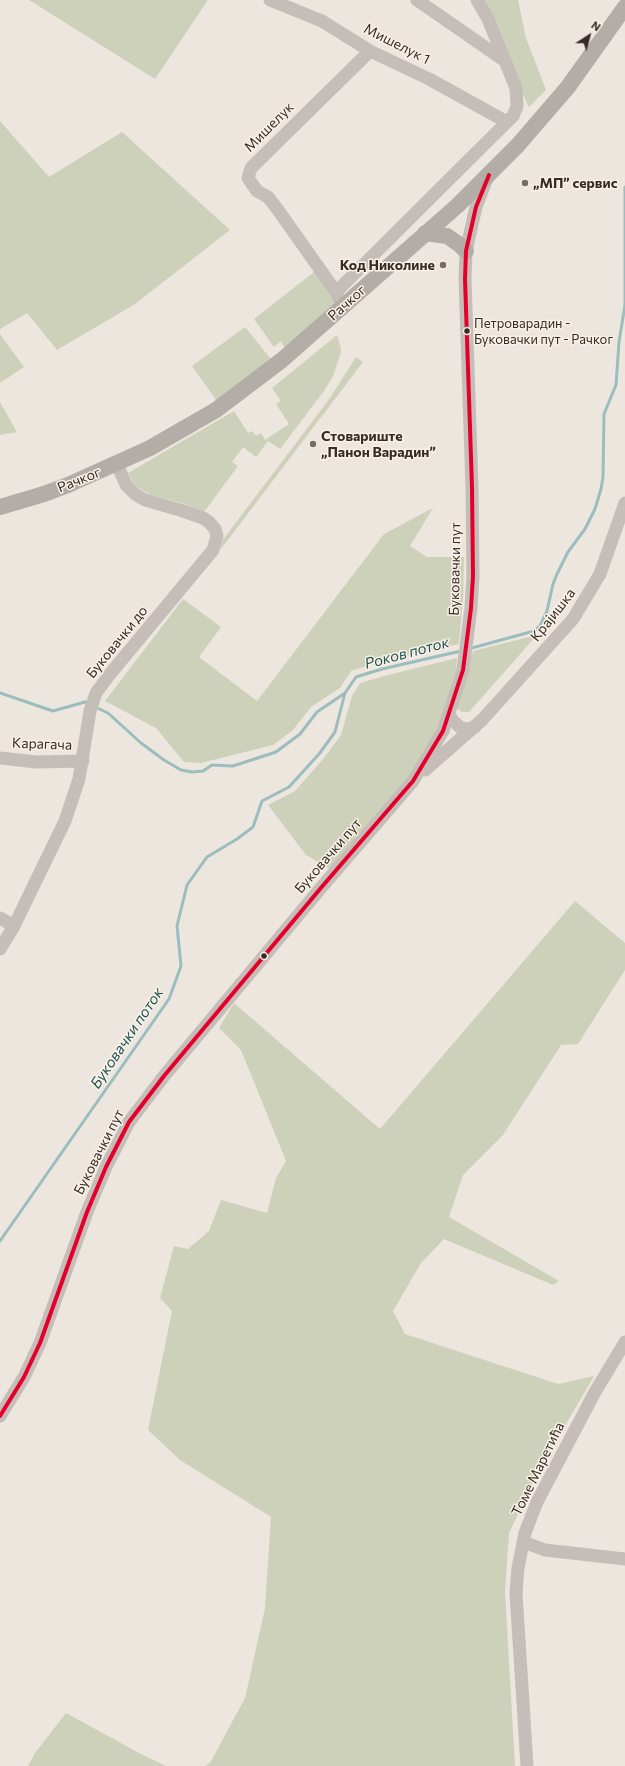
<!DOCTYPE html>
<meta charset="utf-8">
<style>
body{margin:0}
#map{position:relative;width:625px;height:1766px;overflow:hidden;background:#ece6df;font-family:Commissioner,sans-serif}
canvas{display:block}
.north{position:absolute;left:569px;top:16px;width:40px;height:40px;-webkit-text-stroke:3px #f9f1e6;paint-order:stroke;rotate:36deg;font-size:11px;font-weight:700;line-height:16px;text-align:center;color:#352c27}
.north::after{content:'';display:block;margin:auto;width:14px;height:18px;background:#352c27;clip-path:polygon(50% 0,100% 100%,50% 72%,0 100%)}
</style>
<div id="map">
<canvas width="625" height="1766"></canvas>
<div class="north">N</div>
</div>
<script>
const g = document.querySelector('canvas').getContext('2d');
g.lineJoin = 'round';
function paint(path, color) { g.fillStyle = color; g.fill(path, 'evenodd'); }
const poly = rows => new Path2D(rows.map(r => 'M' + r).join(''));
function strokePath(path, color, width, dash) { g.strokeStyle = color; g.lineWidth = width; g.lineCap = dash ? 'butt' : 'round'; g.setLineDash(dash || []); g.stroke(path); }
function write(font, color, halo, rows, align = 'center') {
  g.font = font + ' Commissioner,sans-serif'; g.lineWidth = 3; g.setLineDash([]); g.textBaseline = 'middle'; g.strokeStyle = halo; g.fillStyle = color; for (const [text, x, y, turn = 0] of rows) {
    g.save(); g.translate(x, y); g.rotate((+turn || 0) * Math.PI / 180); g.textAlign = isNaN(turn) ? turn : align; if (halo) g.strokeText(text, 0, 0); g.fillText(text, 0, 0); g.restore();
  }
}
paint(poly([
 [29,0,208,0,155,79],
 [477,0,518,0,526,38,546,90,529,107],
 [0,121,49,177,122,132,230,230,135,304,57,350,27,313,0,329],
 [318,269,335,296,338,312,286,351,281,341,274,347,254,319],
 [245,327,275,364,219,404,192,366],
 [0,334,24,367,0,383],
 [337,335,341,349,340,356,333,376,324,391,280,449,268,441,256,457,243,447,232,462,238,466,204,512,182,503,151,495,137,487,132,481,128,473,234,411,248,433,252,431,256,436,261,433,265,440,289,424,276,404,281,401,272,388],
 [356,357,363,362,221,549,222,541,330,398],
 [0,402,17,432,0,435],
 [433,508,410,546,427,557,464,557,463,598,459,644,379,662,351,671,340,688,311,707,293,730,273,745,201,763,184,762,156,728,105,701,183,599,221,627,199,657,257,701,384,534],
 [537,635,469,712,462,712,456,708,473,651],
 [457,658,456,670,437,729,428,747,409,776,330,869,306,855,268,805,295,791,324,758,341,735,352,696,360,683,384,676],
 [575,901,625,943,625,970,578,1044,561,1045,503,1135,463,1175,449,1217,559,1281,553,1285,444,1239,421,1263,393,1311,405,1334,558,1384,594,1376,537,1474,509,1533,505,1592,515,1766,205,1766,210,1763,245,1698,265,1608,271,1517,180,1460,148,1430,172,1311,160,1298,174,1246,188,1249,209,1231,221,1200,267,1213,276,1178,286,1161,241,1050,219,1028,234,1003,380,1129],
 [66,1713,141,1754,166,1766,28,1766,35,1753]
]), '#cdd1b9');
strokePath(poly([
 [468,649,534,631,540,626,547,611,553,584,557,574,568,552,585,529,595,509,601,489,603,477,604,414,616,385,619,342,625,305,625,187],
 [0,693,53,711,85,702,90,704],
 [95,707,108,713,141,743,164,760,181,770,192,772,203,771,212,765,233,766,276,752,300,734,317,712,345,693,356,677,382,669,461,651],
 [0,1241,169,999,181,966,177,926,187,885,207,857,237,839,253,827,262,801,289,787,319,754,335,732,345,693]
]), '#9cbdbd', 3);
strokePath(poly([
 [270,0,322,21,370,51,429,79,507,122],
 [417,0,505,61],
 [336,292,513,116,517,106,516,88,488,19,477,0],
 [340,300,336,292,278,210,268,197,257,191,248,178,251,168,370,51],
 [449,713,452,720,461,728,468,729,475,727],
 [0,758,36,762,83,761],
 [425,770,482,720,573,619,600,574,625,503],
 [0,918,14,926],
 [0,949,14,926,65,821,79,779,90,711,96,693,110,674,213,550,217,536,215,529,209,522,203,518,180,510,145,500,135,494,126,485,117,464],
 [0,1416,24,1377,40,1343,87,1212,106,1167,129,1122,164,1076,320,889,413,781,443,731,463,670,471,608,473,576,472,487,465,279,466,251,476,207,488,176],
 [523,1542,545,1550,625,1559],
 [527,1766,516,1593,518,1568,525,1533,537,1502,595,1392,625,1342]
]), '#c5beb8', 13);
strokePath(poly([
 [425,233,447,236,460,245,466,251],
 [0,507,44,494,68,485,150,448,216,410,282,360,457,206,518,145,568,87,625,7]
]), '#b3ada8', 16);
strokePath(poly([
 [0,1416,24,1377,40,1343,87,1212,106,1167,129,1122,164,1076,320,889,413,781,443,731,463,670,471,608,473,576,472,487,465,279,466,251,476,207,489,175]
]), '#e4002b', 4);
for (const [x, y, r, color] of [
 [525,183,4,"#756d67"],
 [443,265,4,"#756d67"],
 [467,331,3.5,"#352c27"],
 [313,444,4,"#756d67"],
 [264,956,3.5,"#352c27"]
]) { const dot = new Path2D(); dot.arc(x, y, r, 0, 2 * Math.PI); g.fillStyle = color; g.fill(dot); strokePath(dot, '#f9f1e6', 1.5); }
write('13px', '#352c27', '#f9f1e6', [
 ["Петроварадин -",474,324],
 ["Буковачки пут - Рачког",474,340]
], 'left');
write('14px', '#352c27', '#f9f1e6', [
 ["Мишелук 1",397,44,27],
 ["Мишелук",269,127,-45],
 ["Рачког",347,303,-42],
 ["Рачког",79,480,-22],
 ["Буковачки пут",455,569,-89],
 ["Крајишка",553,615,-52],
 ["Буковачки до",117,642,-51],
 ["Карагача",42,744,2],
 ["Буковачки пут",328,856,-49],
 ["Буковачки пут",99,1152,-63],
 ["Томе Маретића",538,1469,-64]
]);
write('bold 14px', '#352c27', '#f9f1e6', [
 ["„МП” сервис",533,183],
 ["Код Николине",435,265,"right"],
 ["Стовариште",321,436],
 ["„Панон Варадин”",321,452]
], 'left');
write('italic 15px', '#1d5256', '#f9f1e6', [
 ["Роков поток",407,653,-15],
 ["Буковачки поток",127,1038,-56]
]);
</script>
